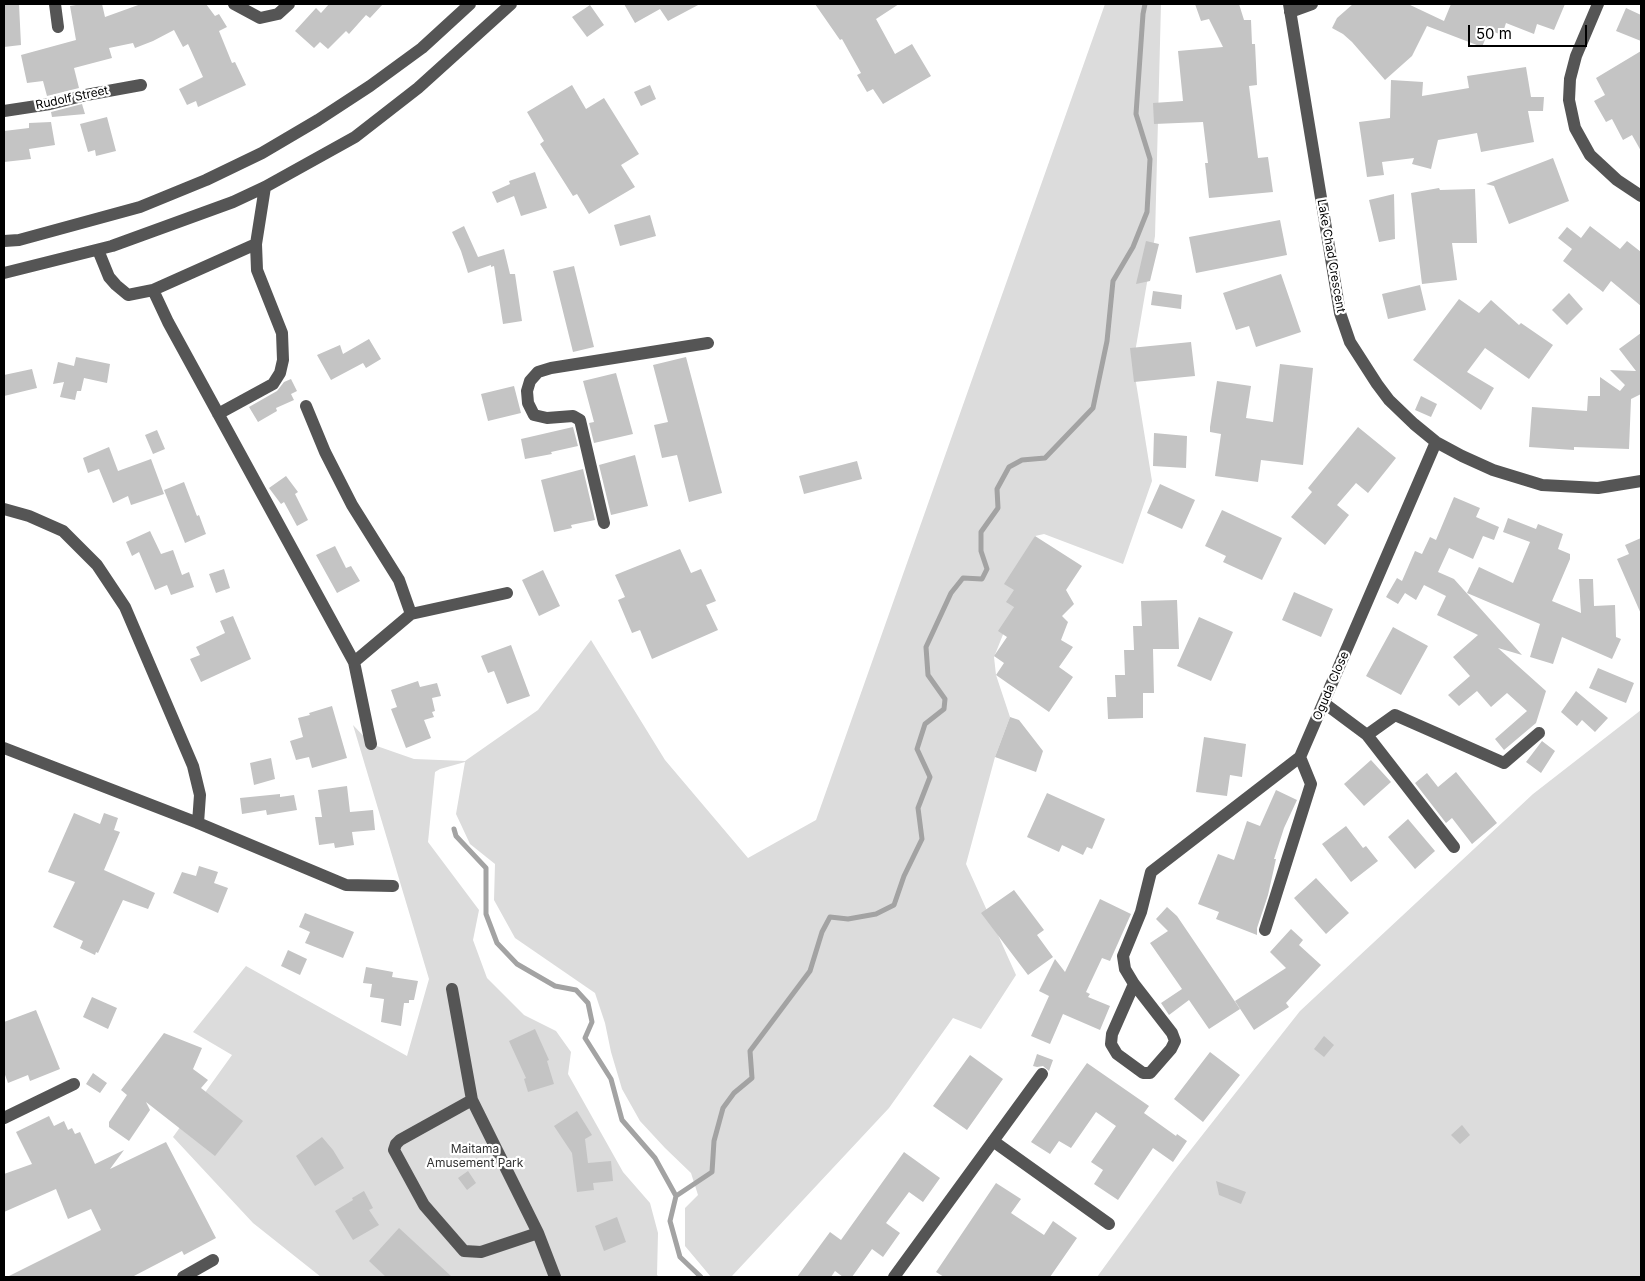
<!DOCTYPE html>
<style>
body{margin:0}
#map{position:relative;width:1645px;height:1281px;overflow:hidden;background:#fff;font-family:Inter,sans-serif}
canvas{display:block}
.frame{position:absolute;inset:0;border:5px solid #000;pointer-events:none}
.scale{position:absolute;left:1468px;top:25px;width:119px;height:22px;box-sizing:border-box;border:2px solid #000;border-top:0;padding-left:6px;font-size:15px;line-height:18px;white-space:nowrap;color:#000;-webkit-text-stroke:4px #fff;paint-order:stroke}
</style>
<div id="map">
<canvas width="1645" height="1281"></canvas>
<div class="frame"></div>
<div class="scale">50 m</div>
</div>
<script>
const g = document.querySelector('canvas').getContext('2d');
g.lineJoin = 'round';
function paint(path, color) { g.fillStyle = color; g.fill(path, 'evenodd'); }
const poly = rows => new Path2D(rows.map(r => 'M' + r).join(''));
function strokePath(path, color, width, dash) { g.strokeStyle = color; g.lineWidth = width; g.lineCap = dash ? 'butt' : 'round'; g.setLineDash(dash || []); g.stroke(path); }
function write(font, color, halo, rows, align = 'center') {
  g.font = font + ' Inter,sans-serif'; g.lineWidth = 4.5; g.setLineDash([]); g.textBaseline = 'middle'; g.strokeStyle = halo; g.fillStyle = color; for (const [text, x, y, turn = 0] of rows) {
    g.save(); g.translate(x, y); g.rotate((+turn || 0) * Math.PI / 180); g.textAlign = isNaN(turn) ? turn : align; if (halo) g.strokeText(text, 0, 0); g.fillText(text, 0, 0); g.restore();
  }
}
paint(poly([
 [1105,4,1161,4,1155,236,1133,364,1152,481,1123,564,1044,534,1035,536,1014,590,1014,607,994,657,996,675,1010,717,995,757,966,864,1016,975,981,1029,953,1018,889,1108,732,1276,711,1277,685,1246,685,1208,698,1195,691,1173,665,1148,640,1121,622,1089,611,1052,605,1023,595,993,515,938,494,900,495,864,470,844,456,814,465,762,440,769,435,772,428,842,479,910,473,940,487,978,524,1015,556,1031,571,1052,568,1074,623,1172,650,1203,658,1233,657,1275,659,1277,321,1277,253,1223,173,1137,232,1055,193,1032,246,966,407,1056,429,979,353,725,371,744,414,759,465,761,538,710,591,640,665,760,748,858,816,820],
 [1641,710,1641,1277,1097,1277,1174,1171,1300,1011,1533,794]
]), '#dcdcdc');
strokePath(poly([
 [454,829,456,836,486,868,486,914,497,943,517,964,555,986,576,990,588,1003,592,1022,585,1038,611,1079,622,1120,655,1158,676,1196,670,1221,680,1257,701,1277],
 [676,1196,712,1172,714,1141,723,1108,734,1093,752,1078,750,1051,810,971,822,932,830,917,848,919,876,914,894,905,904,876,922,839,918,808,930,777,917,749,925,724,944,709,945,699,928,675,926,647,951,593,963,578,982,579,987,569,981,551,981,532,998,508,997,489,1009,467,1022,460,1045,458,1093,408,1107,341,1113,281,1133,247,1147,212,1150,159,1136,114,1143,14,1145,4]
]), '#a3a3a3', 5);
paint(poly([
 [4,4,19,4,21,45,4,47],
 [82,4,102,4,105,17,141,4,206,4,215,16,219,14,227,27,219,31,232,63,235,62,246,85,198,107,196,101,187,105,179,89,203,77,188,44,183,47,174,30,153,41,135,48,133,43,109,48,112,58,74,68,79,88,47,96,43,81,27,83,21,55,76,40,70,6],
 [329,4,383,4,370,18,366,15,349,34,346,31,328,49,320,42,314,48,295,31,316,8,321,13],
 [624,4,700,4,668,21,660,9,635,23],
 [815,4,899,4,876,19,895,54,912,44,931,76,883,104,873,89,867,92,857,75,861,73,842,39,840,40],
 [1195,4,1239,4,1244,20,1251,20,1252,44,1255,44,1257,85,1249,86,1258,158,1268,157,1273,192,1209,198,1205,163,1208,163,1203,122,1154,124,1153,103,1183,101,1178,51,1223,47,1209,19,1201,21],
 [1353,4,1408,4,1444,21,1451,4,1565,4,1554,30,1537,24,1534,34,1506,23,1502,35,1489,30,1482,47,1427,26,1412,56,1385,80,1352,42,1343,34,1332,28,1337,18],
 [590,5,604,25,587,37,572,17],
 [1626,8,1641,15,1641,41,1616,31],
 [1641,51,1641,151,1632,135,1623,140,1612,119,1606,122,1594,101,1605,95,1596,78],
 [1526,67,1531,97,1544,97,1543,111,1528,111,1534,142,1481,152,1477,133,1438,140,1431,169,1412,164,1414,158,1382,162,1384,175,1367,177,1359,122,1390,118,1391,80,1423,82,1422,96,1469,88,1467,76],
 [572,85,586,109,604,98,639,154,621,165,635,187,589,214,577,194,573,196,540,144,544,141,527,112],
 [650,85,656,99,641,106,634,92],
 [82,104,85,114,52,117,51,112],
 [107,117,116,151,96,156,95,150,88,152,80,124],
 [51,122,55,145,29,149,31,159,4,162,4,131,29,128,29,123],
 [1553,158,1569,201,1509,224,1494,186,1486,184],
 [535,172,547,208,521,216,514,196,497,203,492,192,510,184,509,181],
 [1439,188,1440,190,1475,189,1477,243,1452,243,1457,280,1422,284,1411,193],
 [1394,194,1395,239,1379,242,1369,200],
 [650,215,656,236,620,246,614,225],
 [1280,220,1287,255,1196,273,1189,237],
 [464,226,478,257,504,249,510,274,515,274,522,321,503,324,494,266,491,267,491,265,468,273,461,251,452,232],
 [1590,226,1620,249,1627,241,1641,252,1641,306,1611,281,1603,292,1563,261,1572,249,1558,238,1567,227,1581,238],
 [1146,241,1159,244,1150,281,1136,284],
 [574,266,594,347,573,352,553,271],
 [1281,274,1301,332,1256,347,1249,326,1236,330,1223,293],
 [1420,285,1426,310,1388,319,1382,294],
 [1153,291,1182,295,1181,309,1151,305],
 [1569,293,1583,309,1567,325,1552,310],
 [1459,299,1479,313,1491,300,1519,325,1521,323,1553,345,1529,379,1485,348,1467,372,1494,388,1481,410,1413,360],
 [1641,333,1641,394,1631,399,1629,449,1574,447,1574,450,1529,447,1532,407,1587,411,1588,396,1600,396,1600,377,1620,391,1625,385,1610,370,1636,371,1619,349],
 [369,339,381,359,366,368,363,363,331,380,317,355,340,345,343,354],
 [1191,342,1195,376,1134,382,1130,348],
 [76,357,110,364,107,383,84,378,81,391,77,391,75,400,60,397,64,382,53,384,58,362,74,366],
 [686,357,722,493,689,502,677,455,662,458,654,425,668,422,653,365],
 [1280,364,1313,368,1303,465,1261,460,1258,482,1215,476,1221,434,1210,432,1210,427,1217,381,1251,386,1246,418,1273,422],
 [32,369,37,388,4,396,4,375],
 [616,373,633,434,594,443,589,423,594,422,583,381],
 [291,379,297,391,291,394,294,400,276,408,277,411,258,422,249,407,277,391,284,382],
 [514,386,521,413,488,421,481,394],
 [1421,396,1437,404,1431,417,1415,410],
 [573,427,578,446,551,452,552,454,525,459,521,439],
 [1358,427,1396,458,1368,493,1356,483,1337,505,1349,515,1325,545,1291,517,1312,492,1308,488],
 [157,430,165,449,153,454,145,435],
 [1154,433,1187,436,1186,468,1153,466],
 [109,447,118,471,151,459,164,494,131,505,128,496,113,503,99,469,88,473,83,458],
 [635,455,648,506,611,515,599,465],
 [857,461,862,479,804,494,799,476],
 [583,469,595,520,571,525,572,528,554,532,541,480],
 [286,476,298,492,295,494,308,520,297,526,284,502,281,504,269,488],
 [184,482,197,516,199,515,206,534,185,543,164,490],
 [1160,484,1195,500,1182,529,1147,513],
 [1454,497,1480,508,1476,517,1499,527,1494,540,1483,536,1473,559,1449,548,1438,572,1454,579,1522,655,1498,648,1546,691,1536,723,1504,750,1495,739,1527,711,1507,693,1491,707,1477,691,1459,706,1448,695,1470,676,1453,657,1478,635,1437,615,1446,596,1424,585,1416,600,1405,593,1398,604,1386,597,1397,578,1402,581,1415,551,1422,554,1430,537,1436,540],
 [1222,510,1282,538,1262,580,1223,562,1226,556,1205,546],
 [1508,518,1536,529,1538,524,1563,534,1558,549,1570,554,1570,559,1552,601,1581,613,1579,579,1593,579,1594,606,1615,605,1616,637,1621,639,1612,659,1562,637,1553,664,1530,657,1540,624,1467,593,1479,567,1513,583,1530,542,1503,532],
 [150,531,161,554,173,550,182,575,189,572,194,587,171,595,167,585,155,590,139,552,132,556,126,542],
 [1035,536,1082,566,1066,590,1074,604,1062,616,1068,622,1061,640,1073,647,1059,667,1073,677,1049,712,996,675,1004,663,994,656,1007,637,998,631,1014,607,1006,602,1014,590,1004,584],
 [1641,538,1641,614,1617,559,1629,554,1625,545],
 [335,546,346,568,351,566,360,581,337,593,316,555],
 [680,549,691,573,701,569,716,601,706,605,718,630,652,659,640,630,632,633,618,600,625,597,615,575],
 [224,569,230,588,216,593,209,574],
 [543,570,560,606,539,616,522,580],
 [1294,592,1333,609,1321,637,1282,620],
 [1177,600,1179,649,1153,649,1154,693,1143,693,1143,718,1108,719,1107,697,1116,697,1115,675,1125,675,1124,650,1134,650,1133,626,1142,626,1141,601],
 [233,616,251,659,201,682,190,659,200,655,196,647,225,633,220,621],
 [1199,617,1233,632,1211,681,1177,666],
 [1393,627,1428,646,1401,695,1366,676],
 [511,645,530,696,507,704,494,671,488,673,481,656],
 [1598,668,1634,683,1626,703,1589,688],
 [418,681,420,687,437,683,441,696,432,698,435,711,432,712,434,717,424,720,431,738,406,748,391,709,397,707,391,690],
 [1576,691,1608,718,1595,732,1582,720,1577,726,1561,712],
 [332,706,347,758,312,768,309,757,296,760,290,741,303,737,298,718,310,715,309,713],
 [1010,717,1019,720,1043,751,1036,772,995,757],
 [1204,737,1246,744,1242,777,1230,775,1227,796,1196,792],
 [1542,741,1555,751,1541,773,1526,762],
 [271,758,275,779,254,785,250,763],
 [1371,760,1391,782,1364,806,1344,784],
 [1456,772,1497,823,1472,844,1452,818,1446,823,1415,783,1427,773,1438,787],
 [347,786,350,812,373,810,375,830,352,832,354,845,335,848,334,843,319,845,315,817,322,817,318,790],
 [1276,790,1297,800,1284,828,1274,859,1276,859,1268,895,1257,928,1257,935,1216,919,1219,912,1198,904,1218,854,1234,860,1247,821,1260,826],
 [1047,793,1105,819,1092,849,1087,847,1083,855,1062,845,1059,852,1027,837],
 [280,794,280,797,294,795,297,810,267,815,266,810,242,814,240,798],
 [74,813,100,824,104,813,118,818,114,830,120,832,104,870,155,893,148,909,123,900,98,953,96,952,95,955,80,948,83,941,53,927,75,882,48,872],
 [1408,819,1435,851,1415,869,1388,837],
 [1346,826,1363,848,1366,846,1378,861,1351,882,1322,844],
 [199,866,218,872,214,883,228,888,218,913,173,893,182,872,196,876],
 [1316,878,1349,913,1326,934,1294,898],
 [1014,890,1044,930,1037,935,1053,957,1028,975,981,913],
 [1100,899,1131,914,1110,961,1102,958,1086,992,1090,994,1088,997,1110,1006,1100,1030,1063,1014,1050,1044,1031,1036,1049,996,1039,991,1055,959,1065,972],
 [1167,907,1177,916,1240,1009,1209,1029,1189,1000,1169,1015,1161,1003,1182,989,1150,943,1168,931,1156,919],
 [305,913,354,932,343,958,305,943,310,932,299,927],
 [1291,929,1303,940,1299,945,1321,965,1286,1003,1289,1007,1254,1030,1235,1001,1286,968,1270,952],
 [288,950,307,959,300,975,281,966],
 [366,967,393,972,392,977,418,981,414,1000,409,1000,409,1003,404,1003,401,1026,381,1022,384,999,370,997,372,984,363,983],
 [92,997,117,1008,108,1029,83,1017],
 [36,1010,60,1069,30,1081,28,1075,8,1083,4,1072,4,1022],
 [535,1029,549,1060,547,1061,554,1084,528,1092,524,1079,526,1078,509,1041],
 [164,1033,202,1048,193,1069,208,1080,201,1088,243,1121,215,1156,146,1102,150,1110,129,1141,109,1127,109,1122,127,1095,121,1090],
 [1324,1036,1334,1045,1324,1057,1314,1049],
 [1210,1052,1240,1075,1203,1122,1174,1099],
 [1037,1054,1053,1060,1049,1071,1043,1066,1037,1067,1033,1066],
 [970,1055,1003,1079,967,1130,933,1106],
 [1087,1063,1149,1106,1144,1113,1176,1136,1177,1134,1187,1141,1173,1162,1153,1148,1118,1200,1094,1184,1103,1170,1091,1162,1116,1126,1096,1112,1071,1148,1059,1141,1050,1154,1031,1142],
 [93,1073,107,1083,100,1093,86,1084],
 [577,1111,592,1135,585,1139,588,1163,611,1161,613,1181,593,1183,594,1190,577,1192,572,1153,554,1126],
 [49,1116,54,1126,64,1121,68,1130,72,1128,75,1134,80,1132,95,1164,124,1150,110,1169,166,1142,216,1238,184,1255,182,1251,132,1277,7,1277,101,1230,91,1209,68,1219,56,1189,4,1212,4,1174,32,1164,16,1132],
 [1462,1125,1470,1135,1460,1144,1451,1135],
 [322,1137,333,1150,344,1168,315,1186,296,1156],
 [904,1152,940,1178,923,1202,909,1192,886,1223,900,1233,883,1257,872,1249,852,1277,843,1277,835,1271,831,1277,797,1277,830,1232,841,1240],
 [468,1171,476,1183,467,1190,458,1178],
 [1216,1181,1246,1192,1241,1204,1219,1195],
 [996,1183,1021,1199,1011,1213,1044,1235,1053,1221,1077,1238,1050,1277,944,1277,936,1272],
 [364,1191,373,1208,369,1210,379,1225,353,1240,335,1211,353,1200,352,1198],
 [617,1217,626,1242,604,1251,595,1226],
 [399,1228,452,1277,386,1277,369,1261]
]), '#c4c4c4');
strokePath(poly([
 [55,4,58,27],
 [234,4,260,18,278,14,289,4],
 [1289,4,1340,313,1350,342,1377,384,1389,400,1414,424,1436,442,1462,456,1493,470,1542,485,1598,488,1641,481],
 [1598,4,1576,56,1570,79,1569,100,1575,128,1590,155,1617,180,1641,196],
 [1290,12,1312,4],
 [4,111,50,104,86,95,141,85],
 [4,241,19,240,140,207,206,180,262,153,318,120,370,86,422,48,470,4],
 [98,250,109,277,116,285,128,295,153,290,168,322,354,662,371,744],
 [4,273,112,246,233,202,265,187,355,137,418,88,511,4],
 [153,290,256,244],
 [306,406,325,452,352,505,399,580,411,614],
 [218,414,273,384,280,373,283,360,282,333,257,270,256,244,265,187],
 [4,509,29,516,63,531,97,565,125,607,193,766,200,795,198,823],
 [604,523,580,420,573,416,547,418,534,415,528,403,527,391,530,381,538,372,551,368,708,343],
 [354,662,411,614,507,593],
 [1324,703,1367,735,1454,847],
 [1367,735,1395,715,1504,763,1539,733],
 [4,748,198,823,346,885,393,886],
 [1265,930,1311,784,1300,757],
 [1134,984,1112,1034,1111,1044,1117,1054,1143,1073,1150,1073,1171,1049,1175,1041,1172,1033,1134,984,1125,969,1123,956,1141,912,1151,872,1300,757,1436,442],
 [452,989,472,1100,538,1233],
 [472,1100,400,1140,396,1144,394,1150,424,1205,464,1251,481,1252,538,1233,555,1277],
 [4,1118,74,1084],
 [993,1141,1109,1224],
 [183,1277,213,1260],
 [894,1277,1042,1074]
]), '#555', 12);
write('12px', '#000', '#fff', [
 ["Rudolf Street",72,98,-12],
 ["Lake Chad Crescent",1331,256,80],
 ["Oguda Close",1331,686,-67]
]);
write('12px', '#333', '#fff', [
 ["Maitama",475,1149],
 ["Amusement Park",475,1163]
]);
</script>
